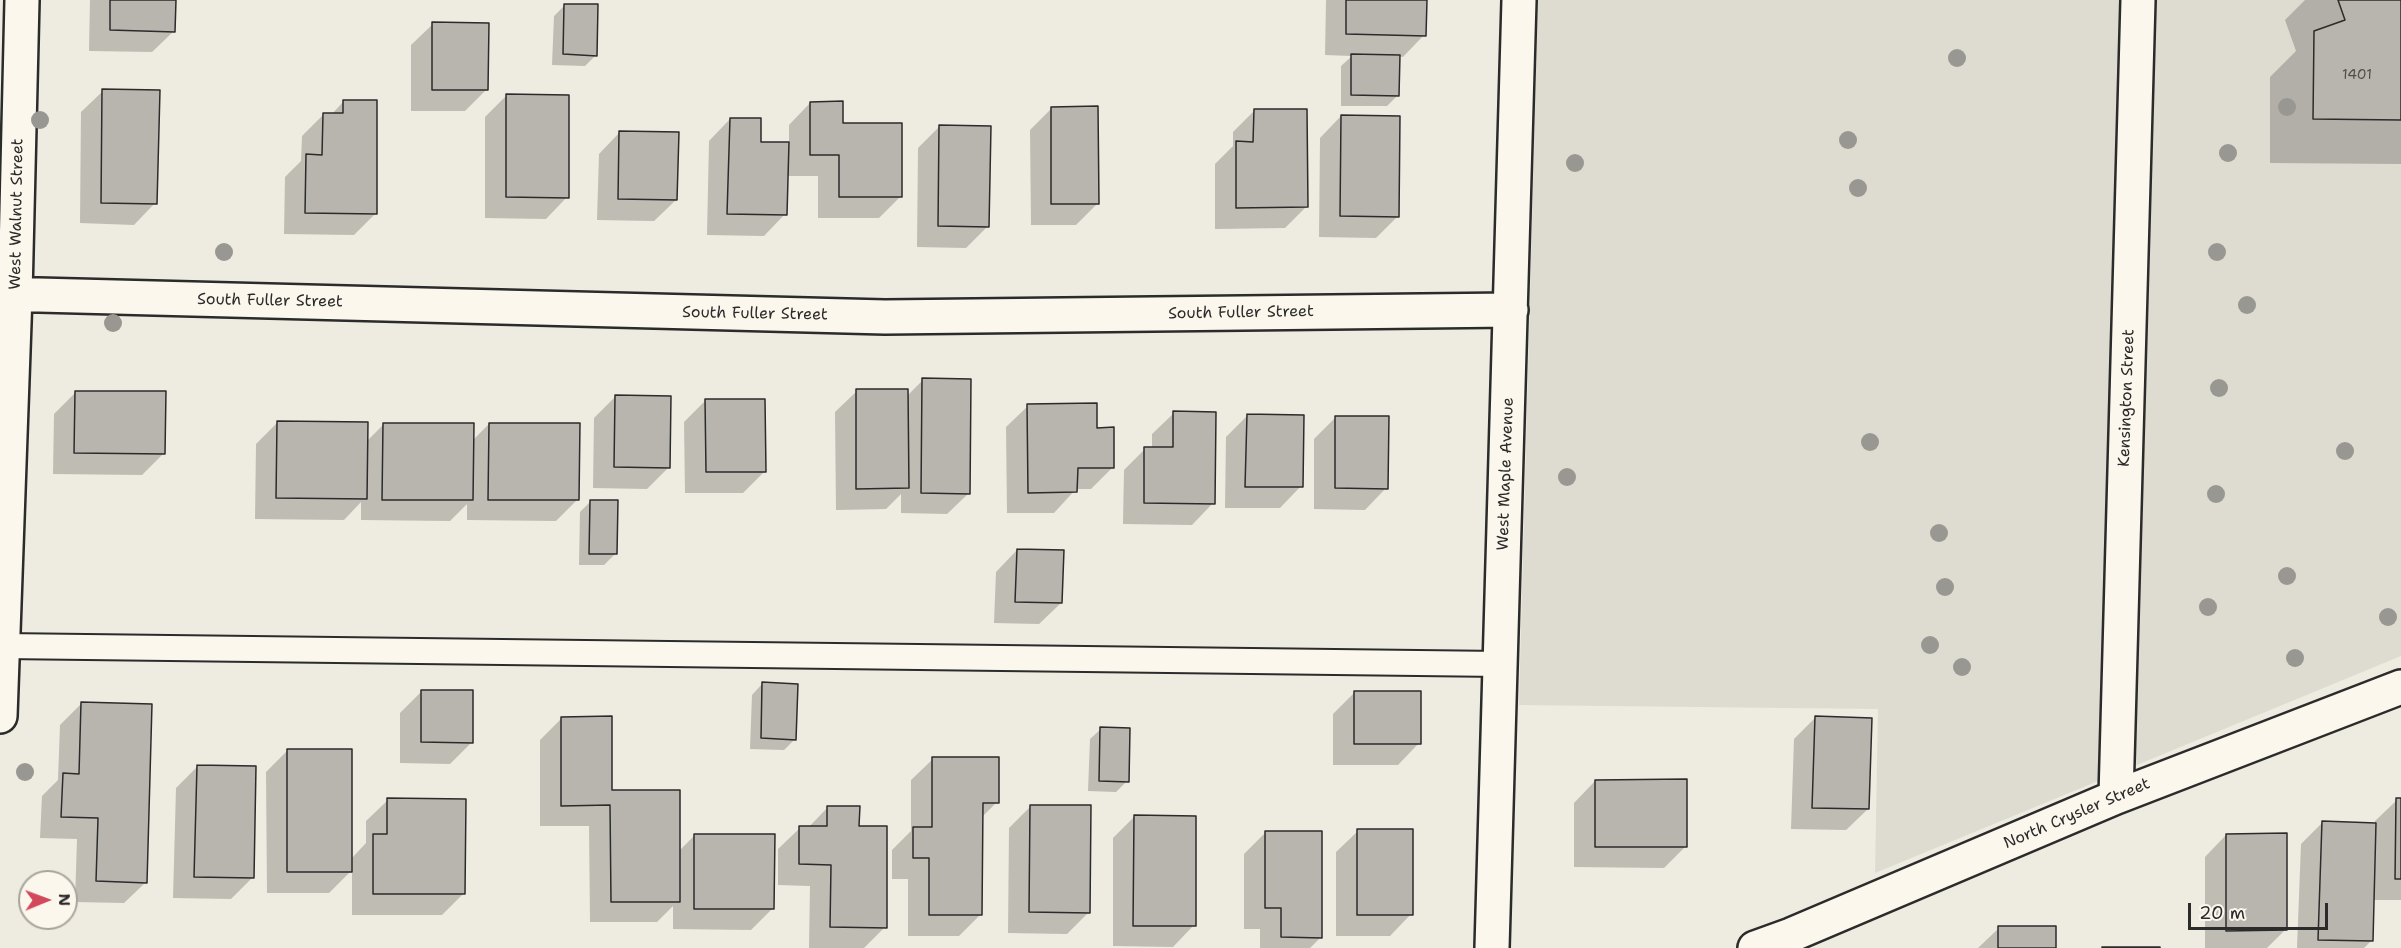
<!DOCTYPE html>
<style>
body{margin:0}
#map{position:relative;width:2401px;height:948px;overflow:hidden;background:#eeebe0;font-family:"Shantell Sans",sans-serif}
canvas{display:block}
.north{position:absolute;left:18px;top:870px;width:60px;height:60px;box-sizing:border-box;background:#fbf7ec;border:2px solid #a8a59f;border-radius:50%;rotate:89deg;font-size:16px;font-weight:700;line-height:24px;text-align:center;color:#2b2b2b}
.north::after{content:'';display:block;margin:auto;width:21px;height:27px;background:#d1495b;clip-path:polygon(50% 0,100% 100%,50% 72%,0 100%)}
.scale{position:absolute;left:2188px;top:903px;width:140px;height:27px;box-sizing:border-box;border:3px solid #2b2b2b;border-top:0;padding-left:8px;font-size:18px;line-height:21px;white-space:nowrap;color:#2b2b2b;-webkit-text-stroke:4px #fbf7ec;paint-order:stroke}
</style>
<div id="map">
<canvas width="2401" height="948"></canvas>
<div class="north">N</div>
<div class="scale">20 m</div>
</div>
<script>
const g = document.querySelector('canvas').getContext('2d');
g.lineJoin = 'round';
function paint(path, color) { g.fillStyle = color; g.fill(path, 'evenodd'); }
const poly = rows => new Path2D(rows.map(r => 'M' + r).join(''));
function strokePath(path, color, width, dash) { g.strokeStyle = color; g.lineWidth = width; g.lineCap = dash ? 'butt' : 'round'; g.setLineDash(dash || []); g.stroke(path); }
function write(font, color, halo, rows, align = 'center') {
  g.font = font + ' "Shantell Sans",sans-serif'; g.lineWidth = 5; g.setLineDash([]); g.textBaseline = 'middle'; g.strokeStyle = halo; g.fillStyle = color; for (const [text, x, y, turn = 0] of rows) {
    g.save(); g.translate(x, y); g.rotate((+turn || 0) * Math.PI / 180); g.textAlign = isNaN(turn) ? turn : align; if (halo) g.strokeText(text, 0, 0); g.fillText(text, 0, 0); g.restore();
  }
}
paint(poly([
 [1538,0,2401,0,2401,656,1875,873,1878,709,1519,705]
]), '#dedbd1');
paint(poly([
 [90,0,175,0,174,31,152,52,89,51],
 [1326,0,1425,0,1424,35,1403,57,1398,56,1398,95,1387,106,1341,106,1341,66,1352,56,1325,55],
 [2305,0,2401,0,2401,164,2270,163,2270,77,2296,51,2285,20],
 [565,5,596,55,585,66,552,65,554,16],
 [433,24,487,89,465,111,411,111,411,45],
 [103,91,155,203,134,225,80,223,81,112],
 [507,95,567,197,546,219,485,218,485,117],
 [344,101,376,213,354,235,284,234,285,177,301,161,302,136,323,115,331,115],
 [810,103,901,196,879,218,818,218,818,176,786,176,785,214,764,236,707,235,709,141,730,119,759,144,789,144,789,125],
 [1052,108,1098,203,1076,225,1031,225,1030,130],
 [1254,111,1306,207,1285,228,1215,229,1215,164,1233,146,1233,132],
 [1341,116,1397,217,1376,238,1319,237,1320,138],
 [940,126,988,226,966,248,917,247,918,148],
 [620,132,676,200,654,221,597,220,599,154],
 [923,380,969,493,947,514,901,513,901,494,886,509,836,510,835,412,857,391,907,396],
 [76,392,164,453,142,475,53,474,54,414],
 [615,397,669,467,647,489,593,488,594,418],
 [706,400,764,472,743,493,685,493,684,422],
 [1028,406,1095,429,1112,468,1091,489,1076,489,1054,513,1007,513,1006,427],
 [1174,413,1213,503,1192,525,1123,524,1124,470,1145,449,1152,449,1152,434],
 [1247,416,1301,486,1280,508,1225,508,1226,437],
 [1336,417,1386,488,1365,510,1314,509,1314,439],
 [278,422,367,441,384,424,472,441,489,424,577,500,556,521,467,520,467,504,450,521,361,520,361,502,344,520,255,519,256,444],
 [591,501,615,554,604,565,579,565,580,512],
 [1017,550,1061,603,1039,624,994,623,996,572],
 [762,684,795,739,784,750,750,749,752,695],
 [421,692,472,742,450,764,400,763,400,713],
 [1355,692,1419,743,1398,765,1333,765,1333,714],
 [81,704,146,882,124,903,75,902,77,839,40,838,42,796,58,780,60,725],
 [1816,717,1868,809,1846,830,1791,829,1794,739],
 [562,718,611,792,678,852,695,835,773,908,751,930,673,929,673,906,657,922,590,922,589,826,540,826,540,740],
 [1101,729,1127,781,1116,792,1088,791,1090,739],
 [287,751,351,859,366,843,366,821,388,800,464,893,442,915,352,915,352,870,329,893,267,893,266,772],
 [933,759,997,802,981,818,981,914,959,936,908,936,908,879,892,879,892,850,911,831,911,780],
 [197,767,252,878,231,899,173,898,176,788],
 [1595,781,1686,846,1664,868,1574,867,1574,803],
 [2397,800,2401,800,2401,900,2372,900,2371,941,2364,948,2297,948,2301,844,2322,823,2375,825,2375,821],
 [1031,806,1089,912,1067,934,1008,933,1009,828],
 [828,807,858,827,885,927,864,948,809,948,810,886,778,885,778,849,800,828,808,828],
 [1134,817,1194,925,1173,947,1113,946,1113,838],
 [1358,831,1411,914,1390,936,1336,936,1336,852],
 [1266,832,1321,937,1310,948,1260,948,1260,929,1244,929,1244,854],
 [2226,835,2286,929,2267,948,2205,948,2205,857],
 [1999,928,2054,948,1978,948]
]), '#0003');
const building = poly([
 [110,0,176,0,175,32,110,30,110,0],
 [1346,0,1427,0,1426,36,1346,34,1346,0],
 [2338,0,2401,0,2401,120,2313,119,2314,31,2345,20,2338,0],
 [564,4,598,4,597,56,563,54,564,4],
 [432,22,489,23,488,90,432,90,432,22],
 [1351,54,1400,55,1399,96,1351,95,1351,54],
 [102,89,160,90,157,204,101,203,102,89],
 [506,94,569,95,569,198,506,197,506,94],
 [343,100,377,100,377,214,305,213,306,154,322,155,323,113,343,113,343,100],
 [843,101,843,123,902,123,902,197,839,197,839,155,810,155,810,102,843,101],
 [1098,106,1099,204,1051,204,1051,107,1098,106],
 [1254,109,1307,109,1308,207,1236,208,1236,141,1253,142,1254,109],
 [1341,115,1400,116,1399,217,1340,216,1341,115],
 [730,118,761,118,761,142,789,142,787,215,727,214,730,118],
 [939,125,991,126,989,227,938,226,939,125],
 [619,131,679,132,677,200,618,199,619,131],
 [922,378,971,379,970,494,921,493,922,378],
 [856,389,908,389,909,488,856,489,856,389],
 [75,391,166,391,165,454,74,453,75,391],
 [615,395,671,396,670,468,614,467,615,395],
 [705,399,765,399,766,472,706,472,705,399],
 [1097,403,1097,428,1114,427,1114,468,1078,468,1077,492,1028,493,1027,404,1097,403],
 [1173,411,1216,412,1215,504,1144,503,1144,447,1173,447,1173,411],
 [1247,414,1304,415,1303,487,1245,487,1247,414],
 [1335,416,1389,416,1388,489,1335,488,1335,416],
 [277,421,368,422,367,499,276,498,277,421],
 [383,423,474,423,473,500,382,500,383,423],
 [489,423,580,423,579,500,488,500,489,423],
 [590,500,618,500,617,554,589,554,590,500],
 [1017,549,1064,550,1062,603,1015,602,1017,549],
 [762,682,798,684,796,740,761,738,762,682],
 [421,690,473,690,473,743,421,742,421,690],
 [1354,691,1421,691,1421,744,1354,744,1354,691],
 [81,702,152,704,147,883,96,881,98,818,61,817,63,773,79,774,81,702],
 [612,716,612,790,680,790,680,902,611,902,610,805,561,806,561,717,612,716],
 [1815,716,1872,718,1869,809,1812,808,1815,716],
 [1100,727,1130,728,1129,782,1099,781,1100,727],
 [287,749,352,749,352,872,287,872,287,749],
 [932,757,999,757,999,803,983,803,982,915,929,915,929,858,913,858,913,827,932,827,932,757],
 [197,765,256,766,254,878,194,877,197,765],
 [1687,779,1687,847,1595,847,1595,780,1687,779],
 [387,798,466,799,465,894,373,894,373,834,387,834,387,798],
 [2396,798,2401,798,2401,879,2395,879,2396,798],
 [1030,805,1091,805,1090,913,1029,912,1030,805],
 [827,806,860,806,859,826,887,826,887,928,830,927,831,865,799,864,799,826,827,826,827,806],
 [1134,815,1196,816,1196,926,1133,926,1134,815],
 [2322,821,2376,823,2373,941,2318,940,2322,821],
 [1357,829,1413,829,1413,915,1357,915,1357,829],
 [1265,831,1322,831,1322,938,1281,937,1281,908,1265,908,1265,831],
 [2287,833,2287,930,2226,931,2226,834,2287,833],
 [694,834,775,834,774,909,694,909,694,834],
 [1998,926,2056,926,2056,948,1998,948,1998,926],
 [2102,947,2160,947,2160,948,2102,948,2102,947]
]);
paint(building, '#b8b5ae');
strokePath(building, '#2b2b2b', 1.5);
const lane = poly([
 [3,646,1501,664]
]);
const street = poly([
 [0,294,885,317,1511,310],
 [0,716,15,295,22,0],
 [2116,797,2138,0],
 [1492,948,1519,0],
 [1755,948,1791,935,2116,797,2401,687]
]);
strokePath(lane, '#2b2b2b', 28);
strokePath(street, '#2b2b2b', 38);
strokePath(lane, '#fbf7ec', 24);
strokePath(street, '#fbf7ec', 33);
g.fillStyle = '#999791';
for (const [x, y] of [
 [1957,58],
 [2287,107],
 [40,120],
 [1848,140],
 [2228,153],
 [1575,163],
 [1858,188],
 [224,252],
 [2217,252],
 [2247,305],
 [113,323],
 [2219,388],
 [1870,442],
 [2345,451],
 [1567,477],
 [2216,494],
 [1939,533],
 [2287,576],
 [1945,587],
 [2208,607],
 [2388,617],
 [1930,645],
 [2295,658],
 [1962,667],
 [25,772]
]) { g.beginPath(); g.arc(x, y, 9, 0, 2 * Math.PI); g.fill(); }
write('14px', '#4e4e4c', null, [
 ["1401",2357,75]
]);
write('16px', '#2b2b2b', '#fbf7ec', [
 ["West Walnut Street",17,214,-89],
 ["South Fuller Street",270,301,1],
 ["South Fuller Street",1241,313,-1],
 ["South Fuller Street",755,314,1],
 ["Kensington Street",2127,398,-88],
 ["West Maple Avenue",1506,474,-88],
 ["North Crysler Street",2077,814,-23]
]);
</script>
